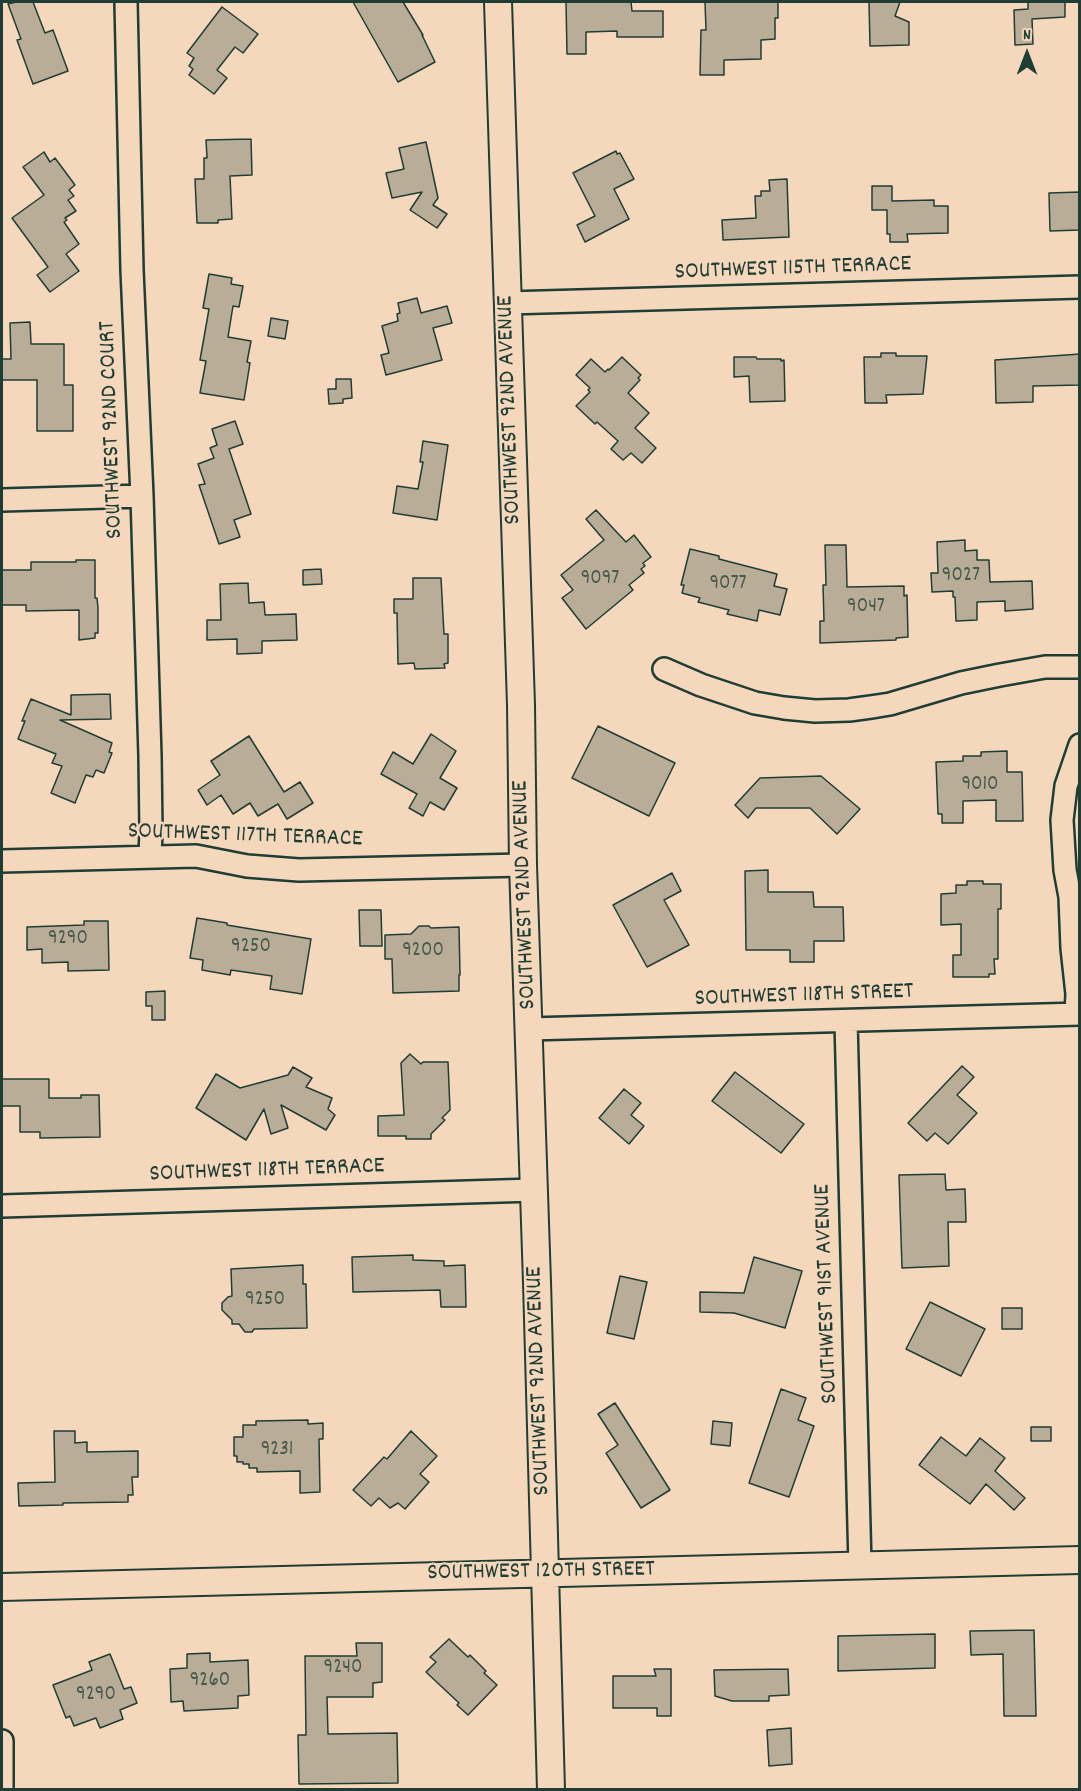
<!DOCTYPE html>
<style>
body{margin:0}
#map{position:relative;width:1081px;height:1791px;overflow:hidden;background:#f5d8bc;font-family:Dekko,sans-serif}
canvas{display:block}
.frame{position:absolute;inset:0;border:3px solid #1f3d34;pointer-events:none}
.north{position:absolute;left:997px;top:24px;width:60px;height:60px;-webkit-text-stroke:4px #f5d8bc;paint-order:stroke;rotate:0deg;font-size:16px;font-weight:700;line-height:24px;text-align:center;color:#1f3d34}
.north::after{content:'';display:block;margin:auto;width:21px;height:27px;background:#1f3d34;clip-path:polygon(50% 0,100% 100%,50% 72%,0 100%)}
</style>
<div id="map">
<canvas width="1081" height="1791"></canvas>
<div class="frame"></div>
<div class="north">N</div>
</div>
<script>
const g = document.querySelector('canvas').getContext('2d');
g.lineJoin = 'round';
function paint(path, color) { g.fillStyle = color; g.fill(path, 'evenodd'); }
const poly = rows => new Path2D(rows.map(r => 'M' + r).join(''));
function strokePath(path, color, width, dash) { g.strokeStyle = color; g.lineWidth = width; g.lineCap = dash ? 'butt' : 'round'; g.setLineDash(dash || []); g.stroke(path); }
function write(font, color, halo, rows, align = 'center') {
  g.font = font + ' Dekko,sans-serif'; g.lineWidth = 4.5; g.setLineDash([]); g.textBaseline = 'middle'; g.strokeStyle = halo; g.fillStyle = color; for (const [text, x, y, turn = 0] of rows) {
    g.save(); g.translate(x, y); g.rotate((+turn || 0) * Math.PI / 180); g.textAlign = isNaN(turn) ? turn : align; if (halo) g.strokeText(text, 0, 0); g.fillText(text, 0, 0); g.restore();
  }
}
const building = poly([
 [16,2,33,2,45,33,53,30,68,71,33,84,17,40,21,39,8,4,16,2],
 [353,2,403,2,423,35,422,35,435,62,398,82,353,2],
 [566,2,631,2,632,11,663,11,663,37,617,37,617,31,586,32,586,54,567,54,566,2],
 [705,2,778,2,778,18,775,18,775,39,761,40,761,59,724,60,724,75,700,75,701,30,706,30,705,2],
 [869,2,900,2,895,16,909,22,909,45,870,46,869,2],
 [1028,2,1065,2,1065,17,1032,19,1033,44,1015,45,1014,10,1028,9,1028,2],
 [222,7,258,34,243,53,235,47,217,70,227,78,214,94,189,75,193,69,189,66,194,58,187,53,222,7],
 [251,139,252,175,230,176,232,219,218,220,218,223,197,223,195,179,204,179,204,158,207,158,206,140,251,139],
 [426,142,438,198,433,205,447,214,437,228,410,210,422,192,392,198,386,173,404,169,399,148,426,142],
 [616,151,617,154,620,153,634,179,614,189,629,219,585,242,577,225,595,216,573,173,616,151],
 [44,152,50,162,55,158,75,185,69,190,74,196,68,200,76,211,65,218,67,220,64,222,79,244,66,254,79,271,50,292,37,275,48,267,12,218,44,195,23,167,44,152],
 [787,179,789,237,723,240,722,220,756,218,755,196,761,196,761,191,770,191,769,180,787,179],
 [872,186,892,186,892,201,934,200,934,206,948,206,948,233,907,234,908,242,890,242,890,234,887,234,887,210,872,210,872,186],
 [1080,192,1080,230,1050,231,1049,193,1080,192],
 [209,274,232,278,231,284,243,286,239,307,233,306,228,337,251,341,247,362,250,363,244,400,200,393,206,361,200,360,209,309,203,308,209,274],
 [417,298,421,313,447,306,452,323,433,328,442,360,386,375,381,355,389,353,382,326,398,321,397,314,400,313,398,303,417,298],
 [271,318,288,321,285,339,268,336,271,318],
 [30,322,31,344,64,344,64,385,73,385,73,431,37,431,37,380,2,380,2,359,11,359,10,323,30,322],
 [881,353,896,353,896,356,927,356,923,394,886,395,887,403,865,403,864,357,881,357,881,353],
 [1080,354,1080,385,1033,386,1033,402,996,403,995,360,1080,354],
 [622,357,641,375,638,378,640,380,628,393,649,413,635,428,656,448,642,463,631,453,623,460,611,449,618,441,597,422,595,424,576,406,590,392,588,390,590,388,576,375,591,359,605,372,608,369,609,370,622,357],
 [734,357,756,357,757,359,781,359,781,361,784,360,785,401,750,402,749,376,734,377,734,357],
 [336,379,351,379,352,398,343,399,343,403,329,404,328,389,336,389,336,379],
 [235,421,243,444,229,449,251,514,234,520,240,537,219,544,199,485,205,484,198,464,214,458,210,448,217,445,212,429,235,421],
 [423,441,448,445,437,520,393,513,397,486,418,489,423,462,420,462,423,441],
 [596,510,626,542,634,535,651,557,643,563,645,566,641,569,644,573,629,585,633,590,586,629,562,598,573,590,561,575,604,540,586,519,596,510],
 [965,540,965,551,977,550,977,560,989,560,990,582,1032,581,1033,609,1005,611,1005,601,977,602,977,620,956,621,955,597,953,597,953,591,932,592,931,573,938,573,937,542,965,540],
 [825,545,846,545,847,587,904,586,904,596,907,595,908,637,896,638,896,640,820,643,820,621,824,621,823,585,826,585,825,545],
 [690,549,719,556,719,559,777,574,774,586,787,589,780,615,759,610,757,621,727,614,729,610,698,602,700,598,682,593,684,585,681,585,690,549],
 [76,560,95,560,95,598,97,598,98,608,98,633,95,633,95,638,79,640,79,610,26,611,26,605,2,605,2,570,31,570,31,562,76,562,76,560],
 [321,569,322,584,303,585,303,570,321,569],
 [413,578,441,578,444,634,448,634,448,663,444,664,445,668,415,669,414,663,398,664,397,613,394,613,394,599,413,599,413,578],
 [248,583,249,603,264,602,265,615,296,614,297,640,262,641,262,653,237,654,237,639,207,640,207,620,221,620,220,584,248,583],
 [110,694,111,719,60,720,112,743,109,752,112,753,104,773,96,770,93,777,86,775,75,803,51,793,62,766,52,763,56,754,18,739,25,721,22,721,31,699,71,715,71,695,110,694],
 [598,726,675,763,649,816,572,778,598,726],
 [431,734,456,751,440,778,457,788,444,810,430,802,423,816,409,808,417,794,381,774,393,752,413,764,431,734],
 [249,736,284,792,300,782,313,803,287,819,278,804,258,816,250,803,233,814,221,795,207,805,198,790,220,775,211,761,249,736],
 [1007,751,1007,772,1022,772,1023,821,996,821,996,800,963,801,963,823,942,823,942,814,938,814,936,762,963,761,963,756,981,756,981,752,1007,751],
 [821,776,860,809,837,834,810,808,756,808,748,818,735,805,760,778,821,776],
 [768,870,768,892,813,892,814,907,843,907,844,941,814,941,814,962,790,962,790,950,746,950,745,871,768,870],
 [672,873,681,891,664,900,689,945,647,967,613,905,672,873],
 [967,881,983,881,983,884,1001,884,1001,909,998,909,998,959,994,959,995,974,989,974,989,977,953,977,953,955,961,955,961,924,941,925,941,894,956,893,956,885,967,885,967,881],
 [359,910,381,910,382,946,360,946,359,910],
 [197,918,227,923,227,925,311,939,302,994,270,989,272,976,231,970,230,975,202,970,203,960,190,958,197,918],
 [84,921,108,921,109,970,68,971,68,962,42,963,42,949,27,950,27,927,84,925,84,921],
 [419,926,429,926,431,928,459,927,460,975,459,975,459,991,393,993,392,959,385,959,385,935,411,934,419,926],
 [165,991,165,1020,152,1020,152,1006,146,1006,146,992,165,991],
 [410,1054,421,1064,423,1062,448,1062,450,1110,442,1118,445,1120,431,1134,431,1139,406,1139,406,1136,378,1136,378,1116,404,1115,401,1063,410,1054],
 [962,1066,974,1077,957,1095,977,1113,948,1144,935,1133,927,1141,908,1123,962,1066],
 [293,1067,312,1078,306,1087,332,1098,328,1109,335,1115,326,1130,281,1105,288,1128,271,1134,264,1109,246,1140,196,1108,216,1074,240,1088,288,1075,293,1067],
 [735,1072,804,1124,781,1153,712,1101,735,1072],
 [2,1079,49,1079,49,1098,81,1098,81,1095,99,1095,100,1137,40,1138,40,1132,20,1132,20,1106,2,1106,2,1079],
 [624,1089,641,1103,631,1115,644,1126,629,1144,599,1118,624,1089],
 [945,1174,946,1190,965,1189,966,1222,948,1222,949,1266,902,1268,899,1175,945,1174],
 [413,1255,413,1260,444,1261,444,1266,465,1265,466,1307,441,1307,440,1290,353,1292,352,1257,413,1255],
 [754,1257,802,1271,785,1328,734,1313,700,1312,700,1292,744,1293,754,1257],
 [303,1265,303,1284,306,1284,307,1328,254,1329,252,1332,245,1332,239,1324,232,1324,232,1320,222,1310,222,1303,228,1297,232,1296,231,1269,303,1265],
 [620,1276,647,1282,634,1339,607,1333,620,1276],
 [930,1302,985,1329,961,1376,906,1349,930,1302],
 [1002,1308,1022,1308,1022,1329,1002,1329,1002,1308],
 [781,1389,806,1398,798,1420,814,1426,789,1497,749,1483,781,1389],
 [615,1403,670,1490,641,1508,606,1453,618,1445,598,1414,615,1403],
 [308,1420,308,1424,323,1423,323,1439,319,1439,320,1492,300,1493,300,1471,257,1472,257,1468,249,1468,249,1464,243,1464,243,1462,237,1462,237,1456,234,1456,234,1437,243,1437,243,1425,256,1425,256,1421,308,1420],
 [713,1421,732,1423,730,1446,711,1444,713,1421],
 [1031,1427,1051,1427,1051,1441,1031,1441,1031,1427],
 [54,1431,75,1431,75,1443,87,1442,87,1452,138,1451,138,1477,132,1477,133,1495,128,1495,128,1502,63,1503,63,1505,19,1506,18,1483,55,1482,54,1431],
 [411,1431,437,1456,420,1474,429,1482,405,1509,398,1503,390,1508,379,1498,371,1506,353,1490,384,1457,387,1459,411,1431],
 [941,1437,966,1456,980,1438,1005,1458,995,1471,1025,1498,1014,1510,986,1484,970,1504,919,1465,941,1437],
 [1034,1630,1036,1716,1004,1716,1003,1654,971,1655,970,1631,1034,1630],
 [935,1634,935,1668,838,1671,838,1636,935,1634],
 [449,1639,468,1657,470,1655,486,1671,484,1673,497,1685,468,1715,457,1705,459,1703,426,1672,436,1662,430,1657,449,1639],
 [356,1643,382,1643,382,1682,373,1683,373,1697,327,1697,328,1734,397,1733,398,1783,299,1784,298,1735,306,1735,305,1656,357,1656,356,1643],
 [210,1653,210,1662,248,1660,249,1695,238,1696,238,1708,184,1711,183,1701,171,1702,170,1669,187,1668,187,1654,210,1653],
 [110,1654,124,1689,131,1687,137,1703,120,1710,123,1719,100,1728,96,1718,74,1726,70,1716,66,1718,53,1685,92,1670,89,1662,110,1654],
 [654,1669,671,1669,671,1716,657,1716,657,1708,613,1708,613,1676,656,1676,654,1669],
 [788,1669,789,1695,769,1696,769,1701,732,1701,715,1696,714,1670,788,1669],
 [791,1728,792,1764,769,1766,767,1730,791,1728]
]);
paint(building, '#b9ad97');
strokePath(building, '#1f3d34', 1.5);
const minor = poly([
 [126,2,132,270,142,496,150,756,151,831,150,856],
 [507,303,1080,287],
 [2,500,142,496],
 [664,669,701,685,755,703,784,708,815,711,849,710,871,707,890,704,961,683,1000,675,1045,667,1080,667],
 [2,861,196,856,247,866,299,870,523,865],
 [1076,1014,1077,994,1072,948,1070,897,1065,870,1062,820,1066,786,1080,745],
 [846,1021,860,1566],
 [529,1029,1080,1014],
 [2,1206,534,1190],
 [2,1741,2,1790]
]);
const tertiary = poly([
 [498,2,521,705,523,865,537,1282,551,1790],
 [2,1587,1080,1560]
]);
strokePath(minor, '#1f3d34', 26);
strokePath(tertiary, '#1f3d34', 30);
strokePath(minor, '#f5d8bc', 21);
strokePath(tertiary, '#f5d8bc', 26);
write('21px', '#46594d', null, [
 ["9027",961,577],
 ["9097",600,580],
 ["9077",728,585],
 ["9047",866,608],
 ["9010",980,786],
 ["9290",68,940],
 ["9250",251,948],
 ["9200",423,952],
 ["9250",265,1301],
 ["9231",277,1451],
 ["9240",343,1669],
 ["9260",210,1682],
 ["9290",96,1696]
]);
write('24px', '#1f3d34', '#f5d8bc', [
 ["SOUTHWEST 115TH TERRACE",793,270,-2],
 ["SOUTHWEST 92ND AVENUE",511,410,-92],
 ["SOUTHWEST 92ND COURT",113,430,-92],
 ["SOUTHWEST 117TH TERRACE",245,837,2],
 ["SOUTHWEST 92ND AVENUE",526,895,-92],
 ["SOUTHWEST 118TH STREET",804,997,-2],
 ["SOUTHWEST 118TH TERRACE",267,1172,-2],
 ["SOUTHWEST 91ST AVENUE",828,1294,-92],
 ["SOUTHWEST 92ND AVENUE",540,1381,-92],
 ["SOUTHWEST 120TH STREET",541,1573,-1]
]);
</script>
